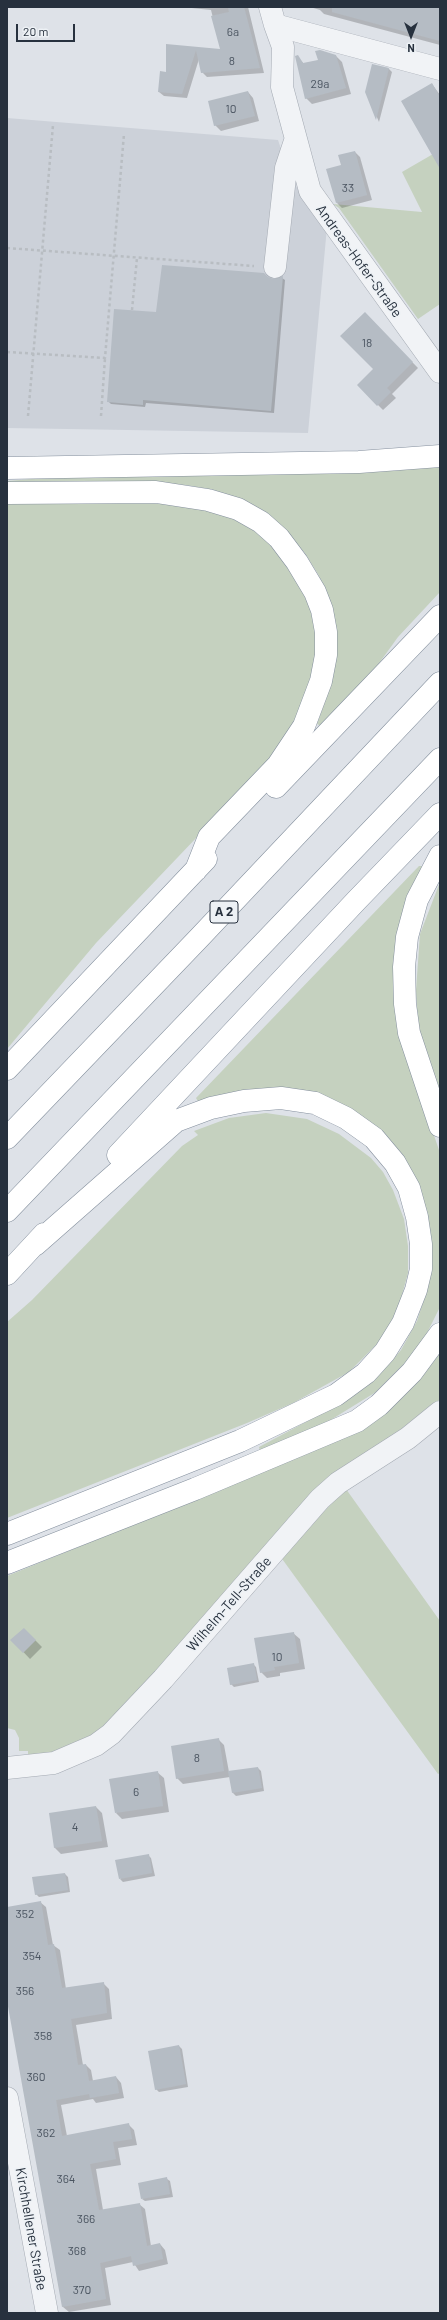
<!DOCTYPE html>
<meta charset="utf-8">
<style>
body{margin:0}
#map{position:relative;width:447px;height:2320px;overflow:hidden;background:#dee2e8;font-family:Barlow,sans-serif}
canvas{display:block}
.frame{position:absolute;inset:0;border:8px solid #27313e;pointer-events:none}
.north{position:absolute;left:391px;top:16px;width:40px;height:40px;-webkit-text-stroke:3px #edf1f5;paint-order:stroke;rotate:180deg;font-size:11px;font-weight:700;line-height:16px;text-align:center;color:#27313e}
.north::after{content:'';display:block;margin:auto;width:14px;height:18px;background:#27313e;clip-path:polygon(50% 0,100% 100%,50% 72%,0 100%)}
.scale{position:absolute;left:16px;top:24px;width:59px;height:18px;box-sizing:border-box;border:2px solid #27313e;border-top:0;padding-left:5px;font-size:12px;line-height:14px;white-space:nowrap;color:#27313e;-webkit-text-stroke:3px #edf1f5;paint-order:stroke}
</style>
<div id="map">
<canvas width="447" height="2320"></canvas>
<div class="frame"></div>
<div class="north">N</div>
<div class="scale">20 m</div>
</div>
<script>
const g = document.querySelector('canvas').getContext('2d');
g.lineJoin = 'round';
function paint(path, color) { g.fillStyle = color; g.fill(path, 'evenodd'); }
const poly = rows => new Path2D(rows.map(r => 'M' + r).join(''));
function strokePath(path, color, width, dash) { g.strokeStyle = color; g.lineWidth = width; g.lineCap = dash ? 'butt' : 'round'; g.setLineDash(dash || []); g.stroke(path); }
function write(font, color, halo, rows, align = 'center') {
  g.font = font + ' Barlow,sans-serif'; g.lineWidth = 3; g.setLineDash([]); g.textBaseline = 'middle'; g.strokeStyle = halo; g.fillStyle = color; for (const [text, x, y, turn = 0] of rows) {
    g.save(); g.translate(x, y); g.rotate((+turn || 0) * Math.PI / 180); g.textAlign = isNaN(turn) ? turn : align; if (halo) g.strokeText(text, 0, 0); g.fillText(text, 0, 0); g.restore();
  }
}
paint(poly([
 [7,118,278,140,290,176,302,196,327,227,308,433,7,428]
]), '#ccd1d9');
paint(poly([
 [440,150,440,304,418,319,339,208,333,204,422,212,402,172],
 [440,466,440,592,398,637,372,673,321,726,317,724,333,679,335,659,335,629,331,603,318,574,304,552,281,527,214,490,186,485,155,483,7,484,7,481,80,475,391,471],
 [146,502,217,511,253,529,277,549,306,595,312,612,315,629,315,659,313,676,291,730,260,771,96,943,7,1049,7,504],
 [419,866,422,866,403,919,423,1103,440,1153,440,1307,423,1341,410,1358,376,1392,329,1421,260,1451,259,1447,347,1400,380,1374,401,1350,417,1321,427,1290,429,1228,344,1109,199,1103,196,1098],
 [440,882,440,1096,418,1027,416,990,420,934],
 [266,1113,307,1119,339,1134,371,1158,383,1172,393,1190,404,1219,408,1246,408,1273,399,1306,383,1338,349,1372,293,1403,247,1423,7,1518,7,1322,32,1300,182,1146,198,1135,194,1131,229,1118],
 [440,1353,440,1399,438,1401,416,1422,389,1440,123,1712,77,1747,28,1759,28,1751,19,1751,19,1738,15,1730,7,1728,7,1576,309,1453,357,1430,424,1374],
 [346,1489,440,1621,440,1773,438,1774,280,1556]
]), '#c5d1bf');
paint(poly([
 [182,7,248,7,264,73,207,77,202,72,199,59,187,98,164,96,159,92,167,73,167,45,221,50,211,10],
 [310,7,440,7,440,45,324,14,320,10],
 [336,56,342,62,351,94,312,104,306,98,298,57,304,64],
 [373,65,389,69,392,72,379,122,366,92],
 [432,84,440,95,440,148],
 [248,92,253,98,259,121,221,131,215,125],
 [355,152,360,157,372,200,342,208,337,203,342,166],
 [268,278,274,280,282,278,285,280,274,413,146,403,145,407,111,404,108,401,157,313],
 [365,314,418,368,392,394,396,398,383,410,358,385,374,369],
 [24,1629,42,1647,30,1659,12,1640],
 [293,1633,300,1639,305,1669,280,1673,280,1676,267,1678,261,1672],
 [253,1664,256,1667,259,1682,234,1687,231,1684],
 [218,1739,224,1745,229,1772,258,1768,261,1771,264,1791,236,1796,233,1793,230,1777,183,1784,177,1778],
 [157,1772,164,1778,169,1812,122,1819,116,1813],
 [96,1807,102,1813,108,1847,61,1854,55,1848,50,1814],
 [148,1855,151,1858,155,1876,123,1882,120,1879],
 [65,1874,68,1877,70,1892,39,1897,36,1894],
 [40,1902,46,1907,53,1945,60,1950,66,1989,103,1983,109,1989,112,2019,76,2025,83,2065,86,2065,91,2070,93,2081,116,2077,121,2083,124,2098,96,2103,93,2099,61,2105,67,2136,128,2124,134,2130,137,2145,118,2148,121,2165,96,2169,103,2210,139,2204,145,2209,151,2246,160,2244,165,2250,168,2264,139,2271,133,2262,105,2268,111,2305,69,2312,63,2307,7,1992,7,1908],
 [179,2046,182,2049,188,2087,159,2092,156,2089],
 [167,2179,170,2181,173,2197,145,2201,142,2199]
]), '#0003');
paint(poly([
 [228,7,244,7,260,68,201,73,196,50,182,94,158,92,160,71,166,72,166,44,220,49,211,16,229,12],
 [332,7,440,7,440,41,332,12],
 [320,50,336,55,346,88,305,99,295,56,298,55,303,63,318,60,315,51],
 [372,64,389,68,376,120,365,92],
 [432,83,440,97,440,169,401,101],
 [248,91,255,116,214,126,208,101],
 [355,151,367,195,336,203,326,169,341,165,338,155],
 [162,265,264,273,268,277,274,279,283,276,271,411,143,400,143,405,107,402,114,309,156,312],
 [365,312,413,362,387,388,391,392,377,406,357,385,373,369,340,336],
 [24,1628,36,1640,23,1653,10,1640],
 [294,1632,299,1663,274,1667,275,1670,260,1673,254,1638],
 [254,1663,257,1680,230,1685,227,1668],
 [219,1738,224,1771,176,1779,171,1746],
 [258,1767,262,1788,232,1793,228,1771],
 [158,1771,163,1806,115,1813,109,1779],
 [96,1806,102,1841,54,1848,49,1813],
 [149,1854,152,1873,119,1879,115,1860],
 [65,1873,68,1890,35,1895,32,1877],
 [41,1901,48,1945,54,1944,62,1988,104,1982,107,2013,71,2019,78,2065,86,2064,89,2081,116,2076,119,2093,90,2098,89,2094,56,2100,62,2136,129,2123,132,2139,113,2142,116,2159,90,2164,99,2210,140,2203,147,2246,160,2243,163,2259,133,2266,131,2256,100,2263,106,2299,62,2307,7,2001,7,1907],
 [179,2045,186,2084,155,2090,148,2051],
 [167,2177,170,2194,141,2199,138,2183]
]), '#b5bcc4');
const minor = poly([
 [270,7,275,25,440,69],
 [275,25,283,47,282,87,310,191,440,372],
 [275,267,286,168,295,141],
 [7,1768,54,1763,96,1745,111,1734,163,1679,320,1499,338,1483,408,1438,440,1412],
 [7,2098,47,2313]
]);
const highway = poly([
 [7,468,359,462,440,456],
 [7,493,156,492,208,500,238,509,261,522,279,538,297,562,315,592,322,610,326,632,326,655,321,681,304,726,278,765,209,837,196,870],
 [276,787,440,616],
 [440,856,417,900,407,937,404,967,405,1004,409,1033,440,1126],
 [7,1069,206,859],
 [7,1138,199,938,440,683],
 [118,1155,356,901,440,814],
 [7,1211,440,759],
 [7,1274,44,1234],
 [7,1534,240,1441,336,1395,366,1373,385,1352,403,1323,416,1290,421,1269,421,1244,417,1217,409,1188,395,1163,374,1138,346,1118,315,1103,281,1098,244,1101,211,1108,176,1121,35,1245],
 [7,1563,195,1489,357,1421,379,1405,412,1372,440,1334]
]);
strokePath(minor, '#a3a9b2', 23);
strokePath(highway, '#85909e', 23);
strokePath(poly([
 [7,248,254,266],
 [132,310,137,258],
 [7,352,105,358,124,134],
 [28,416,53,125],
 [101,416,105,358]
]), '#b8bdc2', 2.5, [3, 3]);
strokePath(minor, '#f1f3f6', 22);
strokePath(highway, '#fff', 22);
write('12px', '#4a5460', null, [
 ["6a",233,32],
 ["8",232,61],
 ["29a",320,84],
 ["10",231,109],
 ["33",348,188],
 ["18",367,343],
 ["10",277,1657],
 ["8",197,1758],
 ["6",136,1792],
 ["4",75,1827],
 ["352",25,1914],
 ["354",32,1956],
 ["356",25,1991],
 ["358",43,2036],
 ["360",36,2077],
 ["362",46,2133],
 ["364",66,2179],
 ["366",86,2219],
 ["368",77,2251],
 ["370",82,2290]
]);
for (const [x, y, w] of [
 [224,912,28]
]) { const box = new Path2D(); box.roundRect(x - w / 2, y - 11, w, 22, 3); g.fillStyle = '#edf1f5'; g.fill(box); strokePath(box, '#27313e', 1); }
write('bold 13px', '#27313e', null, [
 ["A 2",224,912]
]);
write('14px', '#27313e', '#edf1f5', [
 ["Andreas-Hofer-Straße",359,261,54],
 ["Wilhelm-Tell-Straße",229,1604,-49],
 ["Kirchhellener Straße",31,2229,80]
]);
</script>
